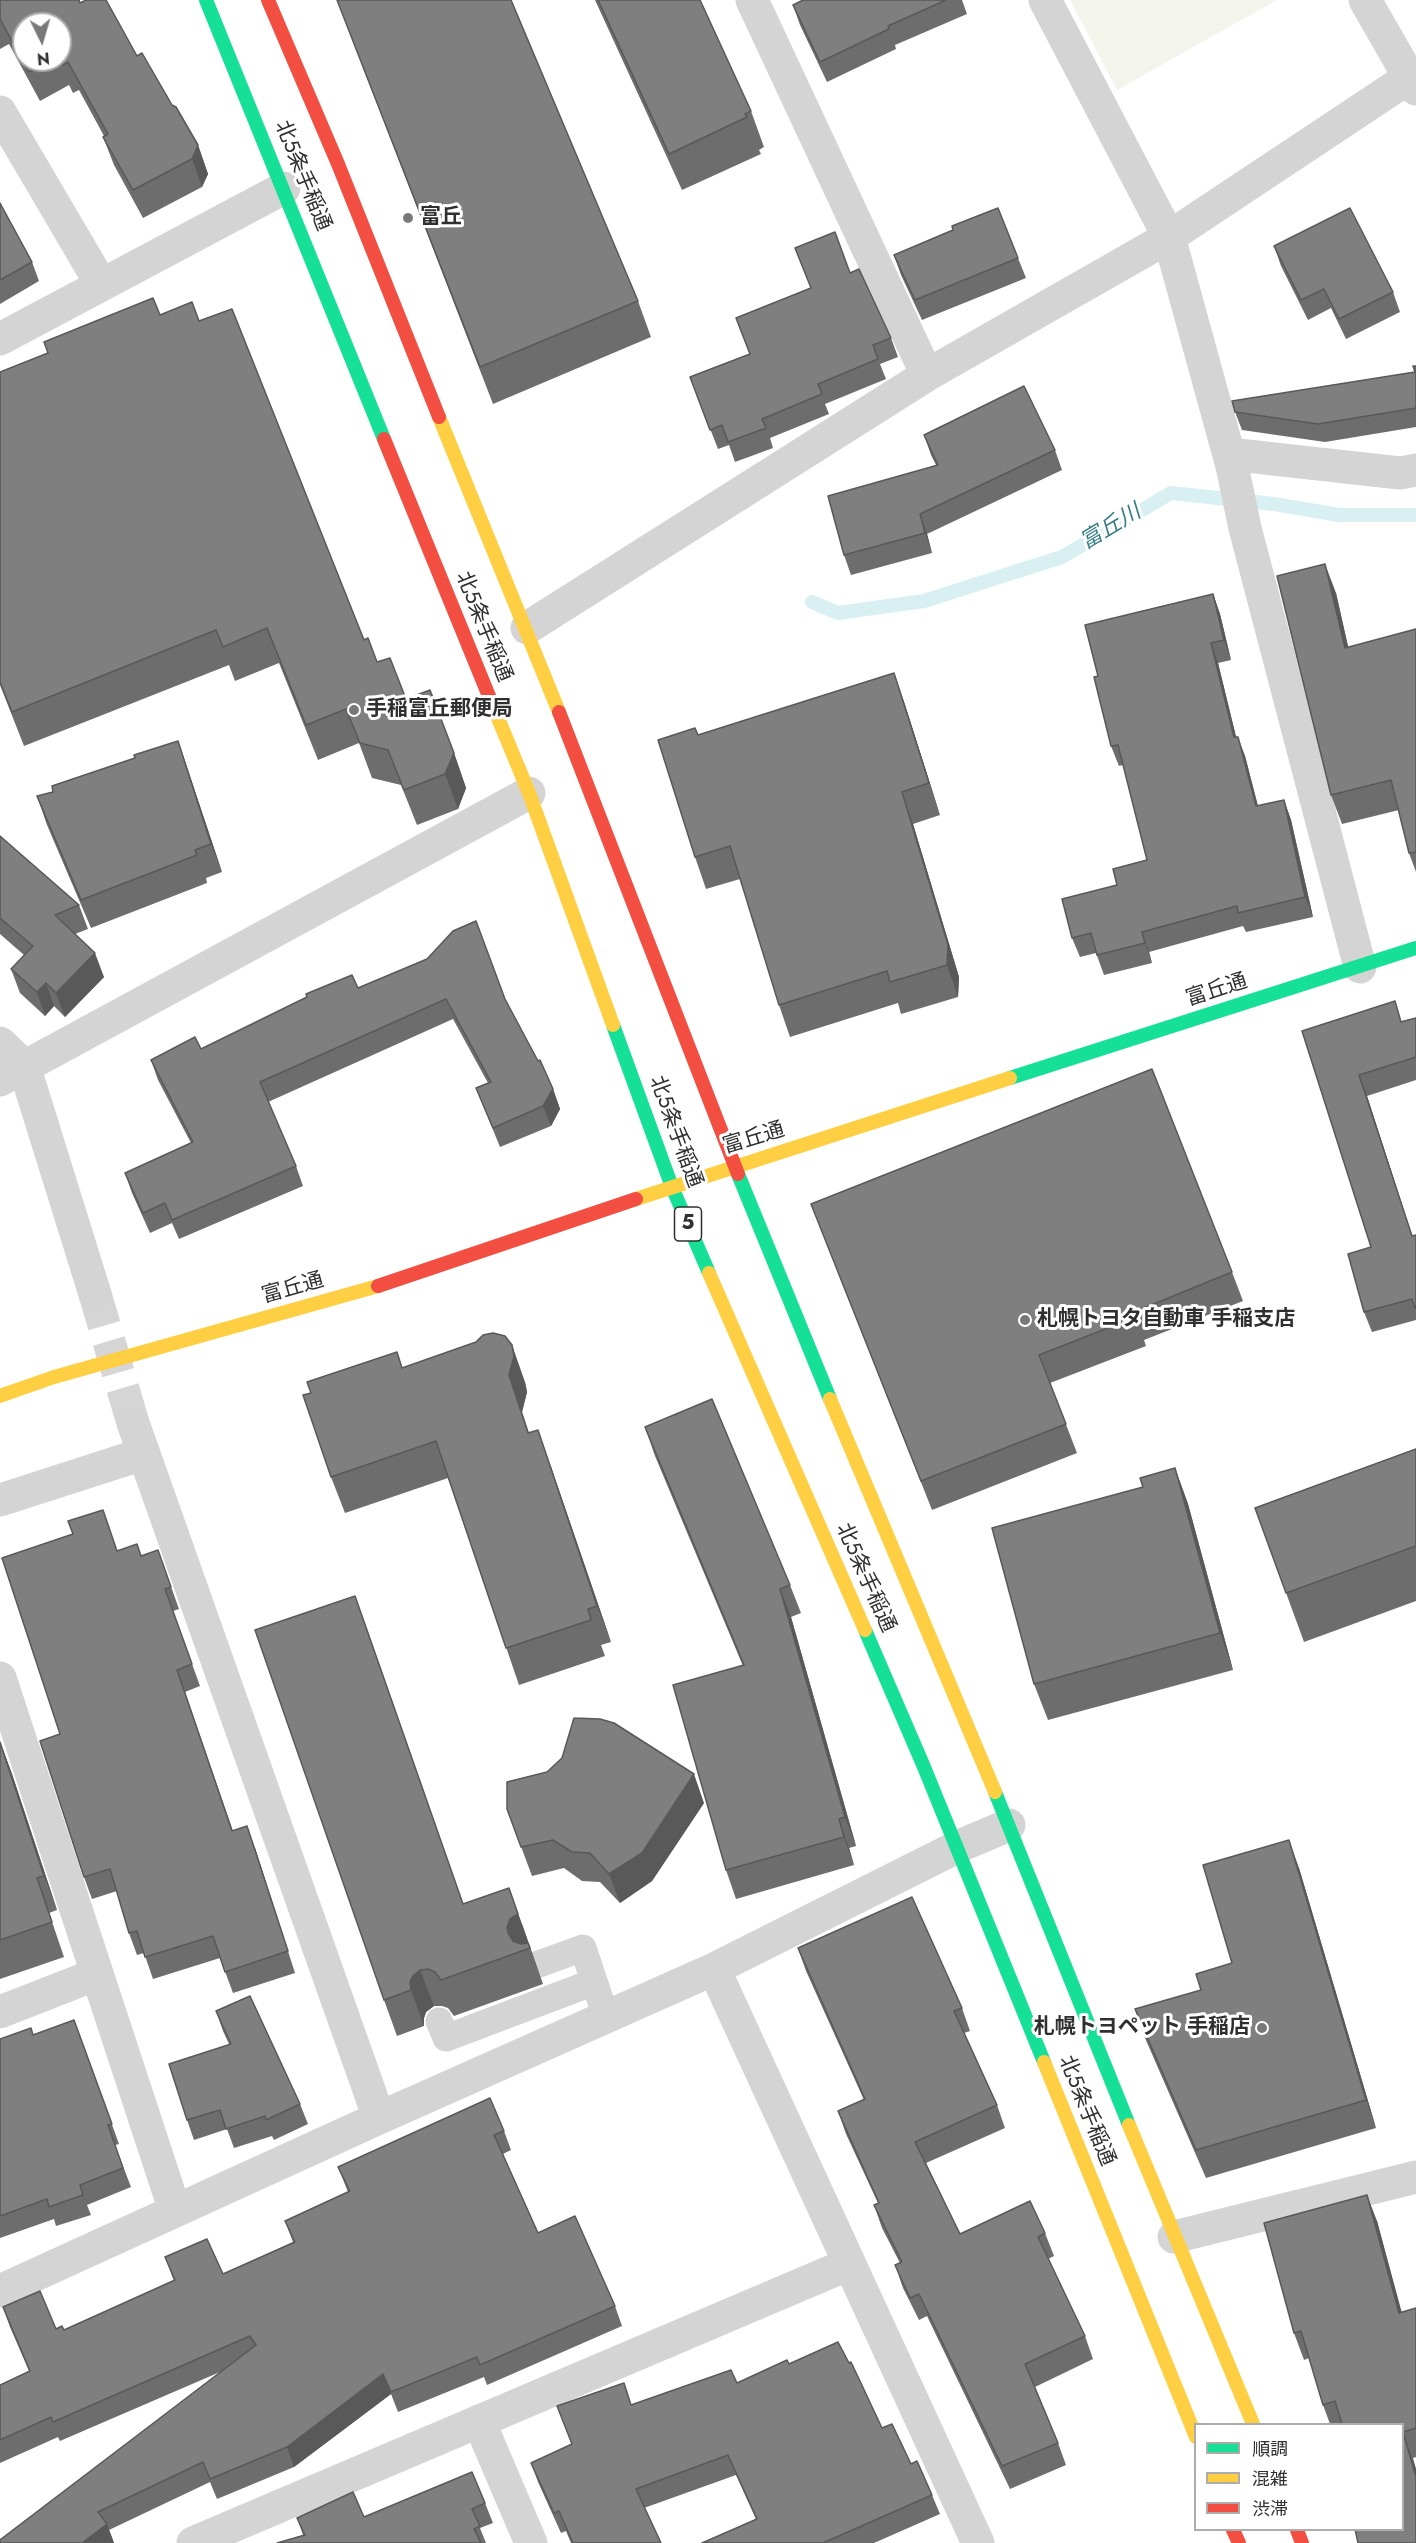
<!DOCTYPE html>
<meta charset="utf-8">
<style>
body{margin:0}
#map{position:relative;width:1416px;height:2543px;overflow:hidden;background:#fff;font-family:Jost,"Noto Sans JP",sans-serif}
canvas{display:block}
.legend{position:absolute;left:1194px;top:2423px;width:210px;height:108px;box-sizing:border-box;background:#fff;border:2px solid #acacac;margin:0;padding:8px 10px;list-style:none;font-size:18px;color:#2f2f2f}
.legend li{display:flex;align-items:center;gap:12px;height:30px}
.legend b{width:30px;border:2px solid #acacac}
.north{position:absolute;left:12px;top:12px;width:60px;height:60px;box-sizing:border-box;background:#fff;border:2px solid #acacac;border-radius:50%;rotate:175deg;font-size:16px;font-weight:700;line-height:24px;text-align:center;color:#2f2f2f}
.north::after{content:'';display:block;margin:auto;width:21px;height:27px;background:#787878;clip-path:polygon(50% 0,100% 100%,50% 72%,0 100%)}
</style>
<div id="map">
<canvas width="1416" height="2543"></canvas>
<ul class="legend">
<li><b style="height:8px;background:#16e098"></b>順調</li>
<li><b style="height:8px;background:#ffcf43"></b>混雑</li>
<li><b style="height:8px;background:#f24e42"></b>渋滞</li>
</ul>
<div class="north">N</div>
</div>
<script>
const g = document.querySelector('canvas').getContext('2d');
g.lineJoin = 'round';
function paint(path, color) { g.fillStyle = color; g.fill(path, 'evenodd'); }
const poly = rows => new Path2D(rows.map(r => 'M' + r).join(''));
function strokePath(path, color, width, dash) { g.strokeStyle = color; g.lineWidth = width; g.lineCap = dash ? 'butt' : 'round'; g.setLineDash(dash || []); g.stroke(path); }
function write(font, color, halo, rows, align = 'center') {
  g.font = font + ' Jost,"Noto Sans JP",sans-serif'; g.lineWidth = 6; g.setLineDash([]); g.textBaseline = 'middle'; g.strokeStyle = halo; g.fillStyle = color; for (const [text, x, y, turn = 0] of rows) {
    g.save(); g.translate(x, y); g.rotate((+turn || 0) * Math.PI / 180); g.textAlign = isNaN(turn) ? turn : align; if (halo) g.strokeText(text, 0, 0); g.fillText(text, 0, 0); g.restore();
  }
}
paint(poly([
 [1070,0,1277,0,1117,90]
]), '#f3f5ec');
strokePath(poly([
 [812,602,838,613,924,601,1062,557,1171,493,1274,504,1339,515,1416,515]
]), '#d8f0f2', 14);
strokePath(poly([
 [95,1294,133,1423]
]), '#d5d5d5', 33, [33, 16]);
strokePath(poly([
 [536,1965,583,1948,606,2017],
 [439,2021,446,2038,594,1982]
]), '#d4d4d4', 27);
strokePath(poly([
 [752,0,927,375],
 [1045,0,1169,237,1232,466,1245,528,1360,967],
 [1365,0,1416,89],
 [0,112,101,284],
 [0,339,284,188],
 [1229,454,1400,473,1416,470],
 [527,628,927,375,1169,237,1416,73],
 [0,1043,24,1066,95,1294],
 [0,1080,529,793],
 [133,1423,379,2118],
 [0,1500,143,1454],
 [0,1678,175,2211],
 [714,1969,978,2543],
 [0,2012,97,1974],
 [1174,2237,1416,2177],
 [0,2291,379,2118,714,1969,957,1847,1009,1825],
 [479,2421,531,2543],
 [193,2543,849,2264]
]), '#d4d4d4', 33);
strokePath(poly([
 [206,0,384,439],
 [613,1025,672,1187,709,1273],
 [1010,1078,1416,948],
 [738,1174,830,1399],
 [865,1630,924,1767,1044,2062],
 [995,1792,1129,2125]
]), '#16e098', 14);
strokePath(poly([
 [439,417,559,712],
 [493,706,529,793,613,1025],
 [636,1199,1010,1078],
 [709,1273,865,1630],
 [0,1396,54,1377,378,1286],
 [830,1399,995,1792],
 [1044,2062,1196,2437],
 [1129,2125,1253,2424]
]), '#ffcf43', 14);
strokePath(poly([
 [268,0,338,164,439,417],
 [384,439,493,706],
 [559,712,738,1174],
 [378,1286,636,1199],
 [1233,2530,1239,2543],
 [1297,2530,1302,2543]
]), '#f24e42', 14);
paint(poly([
 [0,0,80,3,137,56,172,105,198,145,208,174,202,187,143,218,114,165,103,137,104,136,79,90,73,93,69,85,40,101,9,44,0,49],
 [60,24,60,60,24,60],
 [337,0,638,301,651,337,493,404],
 [595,0,700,0,751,111,764,147,759,150,761,154,682,190],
 [803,0,962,0,967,14,895,45,896,49,827,82,800,25,793,5],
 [0,203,32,262,39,281,0,304],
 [953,230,1018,258,1026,278,922,320,901,275,894,255],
 [1274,246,1393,292,1400,312,1346,339,1331,308,1308,320,1281,266],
 [850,273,891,338,898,357,880,364,886,379,825,404,829,414,770,438,773,448,735,462,729,445,718,449,690,377,750,354,736,318],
 [160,315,199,321,364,640,377,662,406,699,454,753,466,788,458,809,417,825,401,785,372,778,359,743,318,760,279,663,235,681,229,665,24,746,0,685,0,372],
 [1416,366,1416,427,1325,442,1242,430,1235,412,1415,372],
 [924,435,1055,450,1062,470,927,534,932,553,851,575,844,555,936,465,931,455],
 [1336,593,1348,647,1416,629,1416,872,1409,853,1399,810,1342,824,1331,795],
 [1213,594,1220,614,1231,660,1218,663,1236,737,1245,756,1258,806,1284,800,1291,820,1313,917,1246,932,1243,926,1149,952,1152,963,1104,975,1096,953,1080,957,1072,938,1117,885,1147,860,1123,765,1119,766,1111,746,1098,676],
 [894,673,905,705,940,815,913,824,959,977,958,997,901,1014,898,1003,790,1037,779,1005,740,879,706,889,695,857,698,735],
 [178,741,222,872,206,878,207,883,91,928,47,825,37,796,53,792],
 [0,836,79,905,88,929,75,934,104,977,65,1017,54,1006,45,1016,20,993,11,969,24,955,0,934],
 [358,988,505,999,553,1089,560,1109,551,1126,500,1147,476,1088,488,1083,453,1019,268,1102,296,1166,303,1186,179,1239,172,1223,150,1233,132,1193,125,1173,191,1143,158,1080,151,1060,201,1049],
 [1416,1018,1416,1080,1367,1096,1412,1236,1416,1235,1416,1320,1372,1332,1364,1312,1371,1247,1302,1031,1402,1021],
 [811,1204,1232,1272,1243,1301,1144,1340,1146,1346,1050,1383,1077,1453,932,1510,822,1232],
 [402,1368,525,1382,527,1392,522,1412,529,1433,551,1467,611,1642,601,1645,605,1656,519,1685,448,1478,345,1513,331,1477],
 [645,1427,790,1585,801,1613,791,1617,856,1846,849,1848,854,1865,736,1899,726,1870,743,1666,655,1456],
 [1416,1449,1416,1601,1304,1642,1255,1508],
 [1175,1468,1188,1504,1233,1670,1048,1720,1034,1684],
 [158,1550,179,1609,173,1611,200,1686,185,1692,233,1831,255,1848,295,1973,233,1993,220,1958,153,1979,144,1953,137,1955,129,1933,117,1891,92,1899,84,1877,118,1551,141,1556],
 [355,1596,463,1904,522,1924,543,1984,454,2016,448,2008,442,2006,434,2006,426,2012,424,2018,424,2026,397,2036,384,2000],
 [0,1742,12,1774,57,1910,49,1913,64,1957,0,1979],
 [704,1803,652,1881,620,1903,600,1882,582,1881,564,1868,532,1876,507,1809],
 [1299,1868,1376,2128,1206,2178,1145,2038,1135,2009,1201,1990,1232,1963],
 [798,1948,962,2008,970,2031,964,2033,997,2105,1005,2128,926,2163,960,2234,1045,2233,1054,2256,1048,2259,1085,2336,1093,2359,1035,2387,1058,2443,1066,2465,1010,2489,927,2316,919,2320,903,2288,895,2265,900,2263,882,2228,874,2205,878,2203,846,2134,838,2111,864,2100,806,1971],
 [216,2011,300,2104,308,2124,274,2140,272,2136,234,2148,227,2129,194,2140,187,2120,229,2044,223,2031],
 [74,2020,119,2144,115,2145,131,2187,87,2205,91,2215,56,2226,54,2219,0,2238,0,2039,33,2035],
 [504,2131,511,2150,503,2154,538,2233,615,2306,622,2326,487,2385,484,2377,398,2412,391,2394,294,2467,217,2499,210,2482,109,2530,114,2543,0,2543,220,2372,60,2441,58,2437,0,2463,0,2385,29,2371,10,2327,3,2307,56,2329,64,2330,174,2281,165,2257,223,2274,293,2242,285,2221,348,2192,338,2167],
 [1377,2221,1401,2312,1416,2308,1416,2457,1413,2458,1416,2469,1416,2543,1402,2424,1330,2424,1323,2405,1309,2358,1304,2360,1294,2333],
 [789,2364,882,2428,911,2464,932,2495,940,2514,874,2543,702,2543,756,2519,736,2475,644,2508,661,2543,571,2543,566,2531,561,2533,538,2482,531,2463,572,2445,557,2406,632,2405,737,2383],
 [485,2503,493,2523,480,2528,486,2543,277,2543,303,2535,297,2518,364,2517]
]), '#6d6d6d');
paint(poly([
 [198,145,208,174,202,187,192,159],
 [920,514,927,534,932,553,925,533],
 [1325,564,1336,593,1355,677,1345,648],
 [1213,594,1220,614,1231,660,1224,640],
 [1211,643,1218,663,1241,757,1234,737],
 [894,673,905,705,940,815,929,783],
 [1238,737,1245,756,1263,826,1256,806],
 [178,741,188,770,222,872,211,844],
 [454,753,466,788,458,809,445,774],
 [902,792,913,824,959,977,958,997,947,965],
 [1284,800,1291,820,1313,917,1305,897],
 [1142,932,1149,952,1152,963,1145,943],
 [95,953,104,977,65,1017,56,993],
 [46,983,54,1006,45,1016,37,992],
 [1359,1075,1367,1096,1416,1248],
 [553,1089,560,1109,551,1126,543,1106],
 [512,1345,525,1382,527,1392,522,1412,542,1470,509,1375],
 [538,1430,551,1467,611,1642,597,1606],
 [1175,1468,1188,1504,1233,1670,1220,1633],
 [780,1589,791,1617,856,1846,845,1817],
 [355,1596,368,1632,476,1941,463,1904],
 [0,1742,12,1774,57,1910,44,1876],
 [694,1774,704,1803,652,1881,620,1903,609,1874],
 [839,1819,849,1848,854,1865,844,1837],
 [247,1826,255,1848,295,1973,288,1951],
 [1289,1840,1299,1868,1376,2128,1366,2100],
 [509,1888,522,1924,543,1984,530,1948,517,1953,507,1927],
 [420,1970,434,2006,426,2012,424,2018,424,2026,411,1990,410,1982,413,1976],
 [1367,2195,1377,2221,1409,2339,1399,2313],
 [383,2374,391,2394,294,2467,287,2447],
 [1403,2432,1416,2469,1416,2477],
 [107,2524,114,2543,82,2543]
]), '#595959');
const building = poly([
 [0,0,79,0,80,3,86,0,106,0,137,56,142,53,172,105,176,107,198,145,192,159,133,190,103,137,108,134,68,62,63,65,60,60,60,24,24,24,24,60,52,60,29,72,0,19,0,0],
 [337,0,511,0,638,301,480,367,337,0],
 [598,0,700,0,751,111,745,114,747,117,669,154,598,0],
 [803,0,946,0,888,26,889,29,820,62,793,5,803,0],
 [0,203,32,262,0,280,0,203],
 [998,208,1018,258,915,300,894,255,953,230,952,226,998,208],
 [1350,208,1393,292,1339,319,1324,289,1301,300,1274,246,1350,208],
 [835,232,850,273,859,269,891,338,873,345,878,359,818,384,822,394,762,419,766,428,728,442,722,425,710,430,690,377,750,354,736,318,811,288,795,248,835,232],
 [153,298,160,315,192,302,199,321,232,309,364,640,368,638,377,662,390,658,406,699,430,690,454,753,445,774,404,790,388,750,360,743,346,709,306,725,267,628,223,647,216,630,12,712,0,682,0,372,48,353,44,342,153,298],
 [1413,366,1416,366,1416,408,1318,424,1235,412,1232,401,1415,372,1413,366],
 [1024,386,1055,450,920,514,925,533,844,555,828,496,938,465,924,435,1024,386],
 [1325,564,1345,648,1416,629,1416,852,1409,853,1391,780,1331,795,1277,576,1325,564],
 [1213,594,1224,640,1211,643,1234,737,1238,737,1256,806,1284,800,1305,897,1238,913,1237,906,1142,932,1145,943,1097,955,1091,933,1072,938,1062,899,1117,885,1113,869,1147,860,1118,745,1111,746,1094,677,1098,676,1085,625,1213,594],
 [894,673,929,783,902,792,948,945,947,965,890,982,887,971,779,1005,730,846,695,857,658,740,695,728,698,735,894,673],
 [178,741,211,844,195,850,197,855,81,900,37,796,53,792,52,786,135,758,134,755,178,741],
 [0,836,79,905,55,915,95,953,56,993,46,983,37,992,11,969,33,946,0,918,0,836],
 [476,921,505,999,538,1061,540,1060,553,1089,543,1106,493,1128,476,1088,491,1082,446,999,260,1082,296,1166,172,1220,165,1203,143,1213,125,1173,193,1142,151,1060,195,1037,201,1049,307,997,306,994,352,975,358,988,427,959,453,931,476,921],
 [1395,1001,1401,1022,1416,1018,1416,1057,1359,1075,1412,1236,1416,1235,1416,1308,1415,1308,1412,1299,1364,1312,1348,1254,1371,1247,1302,1031,1395,1001],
 [1152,1069,1232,1272,1134,1312,1136,1317,1039,1355,1066,1424,921,1481,811,1204,1152,1069],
 [493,1333,505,1336,512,1345,514,1356,509,1375,528,1433,538,1430,597,1606,588,1609,591,1620,506,1648,436,1441,331,1477,303,1395,311,1393,307,1382,397,1352,402,1368,476,1342,483,1335,493,1333],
 [712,1399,790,1585,780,1589,845,1817,839,1819,844,1837,726,1870,673,1685,744,1665,645,1427,712,1399],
 [1416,1449,1416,1546,1286,1593,1255,1508,1416,1449],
 [1175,1468,1220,1633,1034,1684,992,1528,1143,1487,1140,1478,1175,1468],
 [103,1510,117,1551,137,1544,141,1556,158,1550,171,1587,165,1589,192,1664,177,1670,232,1831,247,1826,288,1951,225,1972,213,1936,145,1957,137,1931,129,1933,110,1869,84,1877,40,1741,60,1734,2,1558,73,1534,68,1521,103,1510],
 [355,1596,463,1904,509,1888,518,1914,510,1919,507,1927,508,1933,513,1941,521,1944,528,1943,530,1948,441,1980,435,1972,428,1969,420,1970,413,1976,410,1982,411,1990,384,2000,255,1630,355,1596],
 [574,1718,600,1719,614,1723,694,1774,642,1853,609,1874,590,1853,572,1852,553,1840,521,1847,507,1809,507,1782,547,1772,562,1758,574,1718],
 [0,1742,44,1876,37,1878,52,1922,0,1940,0,1742],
 [1289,1840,1366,2100,1196,2150,1135,2009,1201,1990,1196,1974,1232,1963,1203,1865,1289,1840],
 [912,1897,962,2008,954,2011,997,2105,915,2142,960,2234,1030,2201,1045,2233,1038,2237,1085,2336,1025,2364,1058,2443,1002,2466,919,2294,910,2298,895,2265,902,2262,874,2205,879,2203,838,2111,865,2099,798,1948,912,1897],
 [250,1996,300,2104,266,2120,265,2116,226,2129,220,2110,187,2120,169,2064,231,2044,216,2011,250,1996],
 [74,2020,112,2124,108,2125,123,2168,80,2185,83,2195,49,2207,47,2199,0,2216,0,2039,31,2028,33,2035,74,2020],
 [490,2098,504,2131,494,2135,538,2233,575,2216,615,2306,480,2365,477,2357,391,2392,383,2374,287,2447,210,2479,203,2462,98,2512,107,2524,82,2543,0,2543,0,2540,256,2345,250,2336,53,2422,51,2417,0,2440,0,2385,30,2371,3,2307,40,2291,56,2329,62,2326,64,2330,175,2280,165,2257,207,2239,223,2274,295,2242,285,2221,350,2191,338,2167,490,2098],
 [1367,2195,1399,2313,1416,2308,1416,2428,1403,2432,1416,2477,1416,2543,1358,2543,1355,2529,1402,2529,1402,2424,1342,2424,1335,2401,1323,2405,1301,2331,1294,2333,1264,2223,1367,2195],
 [838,2342,849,2363,851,2362,882,2428,892,2424,911,2464,917,2461,932,2495,823,2543,702,2543,757,2519,728,2455,636,2489,661,2543,573,2543,559,2511,554,2513,531,2463,572,2444,557,2406,624,2383,631,2405,731,2370,737,2383,787,2360,789,2364,838,2342],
 [472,2472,485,2503,472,2509,480,2526,474,2529,481,2543,277,2543,305,2535,297,2518,353,2492,364,2517,472,2472]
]);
paint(building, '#7f7f7f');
strokePath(building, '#595959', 1.5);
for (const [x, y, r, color] of [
 [408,218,6,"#787878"],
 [354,710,6,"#787878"],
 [1025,1320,6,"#787878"],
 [1262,2028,6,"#787878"]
]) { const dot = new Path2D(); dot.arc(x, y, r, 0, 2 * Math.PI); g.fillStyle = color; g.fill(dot); strokePath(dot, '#fff', 2); }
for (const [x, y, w] of [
 [688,1224,27]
]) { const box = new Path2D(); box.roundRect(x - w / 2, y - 17, w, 34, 4.5); g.fillStyle = '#fff'; g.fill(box); strokePath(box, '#2f2f2f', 1.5); }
write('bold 20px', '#2f2f2f', null, [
 ["5",688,1224]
]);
write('21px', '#2f2f2f', '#fff', [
 ["北5条手稲通",302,176,68],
 ["北5条手稲通",483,627,68],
 ["富丘通",1217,991,-18],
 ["北5条手稲通",675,1132,70],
 ["富丘通",754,1139,-17],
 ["富丘通",293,1289,-16],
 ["北5条手稲通",865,1578,66],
 ["北5条手稲通",1086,2111,68]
]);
write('bold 21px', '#2f2f2f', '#fff', [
 ["富丘",420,218],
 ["手稲富丘郵便局",366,710],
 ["札幌トヨタ自動車 手稲支店",1037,1320],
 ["札幌トヨペット 手稲店",1250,2028,"right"]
], 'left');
write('italic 22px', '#367d88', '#fff', [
 ["富丘川",1111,528,-31]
]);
</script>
